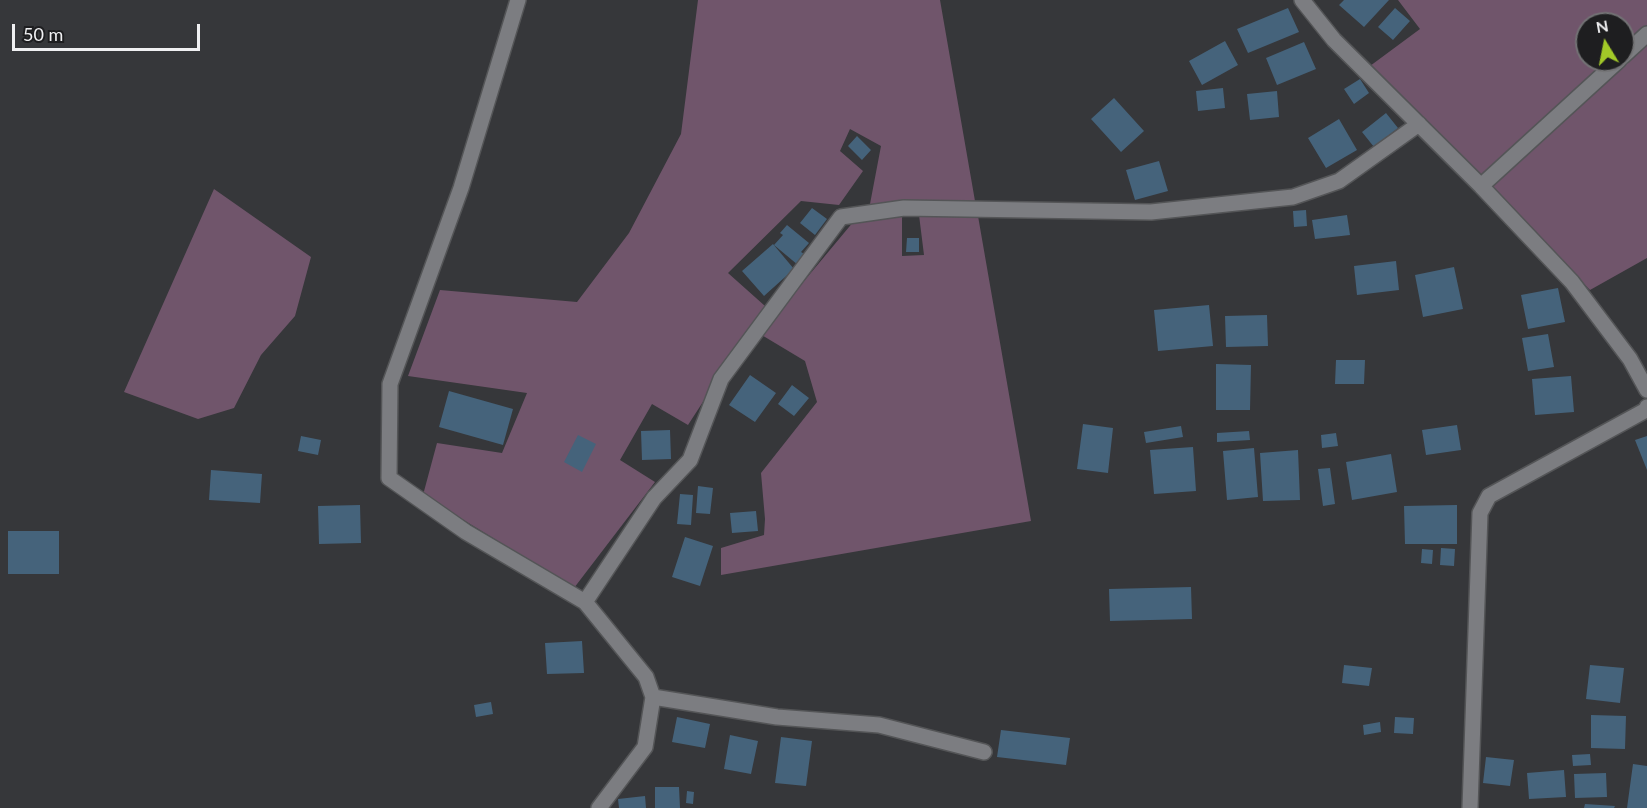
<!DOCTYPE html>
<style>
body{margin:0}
#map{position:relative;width:1647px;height:808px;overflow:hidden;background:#36373a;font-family:Lato,sans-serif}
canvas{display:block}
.north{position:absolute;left:1575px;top:12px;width:60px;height:60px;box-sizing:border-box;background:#1e1e20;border:2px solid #727274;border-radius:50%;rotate:350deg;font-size:16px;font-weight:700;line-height:24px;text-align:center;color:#f0f0f2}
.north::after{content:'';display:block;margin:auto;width:21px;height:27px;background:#a2c928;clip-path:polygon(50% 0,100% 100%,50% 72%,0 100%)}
.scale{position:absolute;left:12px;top:24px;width:188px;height:27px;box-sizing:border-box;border:3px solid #f0f0f2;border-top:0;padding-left:8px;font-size:18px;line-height:21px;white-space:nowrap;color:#f0f0f2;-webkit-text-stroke:4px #1e1e20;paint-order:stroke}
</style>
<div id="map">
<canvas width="1647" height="808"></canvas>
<div class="north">N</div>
<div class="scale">50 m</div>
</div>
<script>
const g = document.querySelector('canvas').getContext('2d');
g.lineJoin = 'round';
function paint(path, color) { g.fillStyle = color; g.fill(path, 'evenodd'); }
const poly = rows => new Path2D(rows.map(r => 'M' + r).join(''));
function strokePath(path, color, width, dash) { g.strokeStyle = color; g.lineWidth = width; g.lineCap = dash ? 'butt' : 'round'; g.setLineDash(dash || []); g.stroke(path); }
paint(poly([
 [698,0,940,0,975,201,870,204,881,146,850,129,840,151,863,171,839,205,801,201,728,273,765,306,688,425,652,404,620,460,655,482,574,588,423,495,437,443,502,453,527,393,408,376,440,290,577,302,629,233,681,134],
 [1398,0,1647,0,1647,25,1623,49,1623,24,1587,24,1587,60,1612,60,1481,182,1370,66,1420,29],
 [1647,40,1647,258,1590,290,1487,187],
 [214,189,311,257,295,316,261,355,234,408,198,419,124,392],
 [919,215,978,216,1031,521,721,575,721,548,764,535,765,519,761,473,817,402,805,361,760,334,854,221,902,216,902,256,924,255]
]), '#70556b');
paint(poly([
 [1344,0,1389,0,1364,27,1339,5],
 [1288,8,1299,32,1248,53,1237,29],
 [1395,8,1410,21,1393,40,1378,27],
 [1225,41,1238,65,1202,85,1189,61],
 [1304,42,1316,69,1277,85,1266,58],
 [1360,79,1369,93,1354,104,1344,89],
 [1223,88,1225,108,1198,111,1196,91],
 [1277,91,1279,117,1250,120,1247,94],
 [1114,98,1144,131,1121,152,1091,119],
 [1386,113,1398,128,1374,147,1362,132],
 [1339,119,1357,150,1326,168,1308,138],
 [857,136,871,150,862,160,848,146],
 [1159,161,1168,191,1135,200,1126,170],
 [812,208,827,219,815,235,800,223],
 [1306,210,1307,226,1294,227,1293,211],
 [1347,215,1350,235,1315,239,1312,220],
 [787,225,809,243,801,252,806,255,798,265,774,245,783,235,780,233],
 [907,238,919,238,919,252,906,252],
 [773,244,794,269,764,296,742,271],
 [1396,261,1399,290,1357,295,1354,266],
 [1454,267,1463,309,1423,317,1415,275],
 [1558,288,1565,322,1528,329,1521,295],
 [1209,305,1213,346,1158,351,1154,310],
 [1267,315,1268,346,1226,347,1225,316],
 [1548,334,1554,367,1528,371,1522,338],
 [1336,360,1365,360,1364,384,1335,384],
 [1216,364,1251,365,1250,410,1216,410],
 [750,375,776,393,755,422,729,405],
 [1571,376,1574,412,1535,415,1532,379],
 [792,385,809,398,794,416,778,404],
 [449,391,513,409,503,445,439,427],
 [1083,424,1113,428,1108,473,1077,469],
 [1457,425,1461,450,1426,455,1422,430],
 [1181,426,1183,437,1146,443,1144,432],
 [670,430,671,459,642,460,641,431],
 [1249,431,1250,440,1217,442,1217,433],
 [1336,433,1338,446,1322,448,1321,435],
 [578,435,596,444,582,472,564,462],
 [301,436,321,440,318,455,298,451],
 [1647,436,1647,470,1635,440],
 [1193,447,1196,491,1154,494,1150,450],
 [1254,448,1258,497,1227,500,1223,451],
 [1298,450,1300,500,1263,501,1260,453],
 [1391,454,1397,492,1352,500,1346,462],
 [1330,468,1335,504,1323,506,1318,469],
 [211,470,262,474,260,503,209,500],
 [698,486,713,488,710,514,696,513],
 [680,494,693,495,691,525,677,524],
 [360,505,361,543,319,544,318,506],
 [1457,505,1457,544,1405,544,1404,506],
 [756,511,758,531,732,533,730,513],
 [8,531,59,531,59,574,8,574],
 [685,537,713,546,700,586,672,577],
 [1441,548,1455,549,1454,566,1440,565],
 [1422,549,1433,550,1432,564,1421,563],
 [1191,587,1192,619,1110,621,1109,589],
 [582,641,584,673,547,674,545,643],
 [1344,665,1372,668,1369,686,1342,683],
 [1590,665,1624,668,1620,703,1586,699],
 [491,702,493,714,476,717,474,705],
 [1591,715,1626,716,1625,749,1591,748],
 [677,717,710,724,705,748,672,742],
 [1395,717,1414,718,1413,734,1394,733],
 [1380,722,1381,732,1364,735,1363,725],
 [1001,730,1070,738,1066,765,997,757],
 [730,735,758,741,751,774,724,769],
 [781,737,812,741,806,786,775,783],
 [1590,754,1591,765,1573,766,1572,755],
 [1486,757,1514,760,1510,786,1483,783],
 [1633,764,1647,766,1647,808,1627,808],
 [1564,770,1566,797,1529,799,1527,773],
 [1606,773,1607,797,1575,798,1574,774],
 [655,787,679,787,680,808,655,808],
 [687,791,694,792,693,804,686,803],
 [645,796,646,808,619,808,618,799],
 [1585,804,1615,806,1614,808,1584,808]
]), '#45637b');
const street = poly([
 [518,0,461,188,390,384,389,478,466,532,585,602,646,677,653,697,645,747,599,808],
 [1302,0,1334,40,1481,186,1572,282,1630,359,1647,390],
 [1623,56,1647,34],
 [1481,186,1619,60],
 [585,602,654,498,690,460,721,379,841,217,904,208,1151,212,1293,197,1339,181,1419,124],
 [653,697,777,717,879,725,984,752],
 [1470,808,1480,513,1489,496,1646,410,1647,407]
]);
strokePath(street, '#545557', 18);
strokePath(street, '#7c7d81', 15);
</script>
